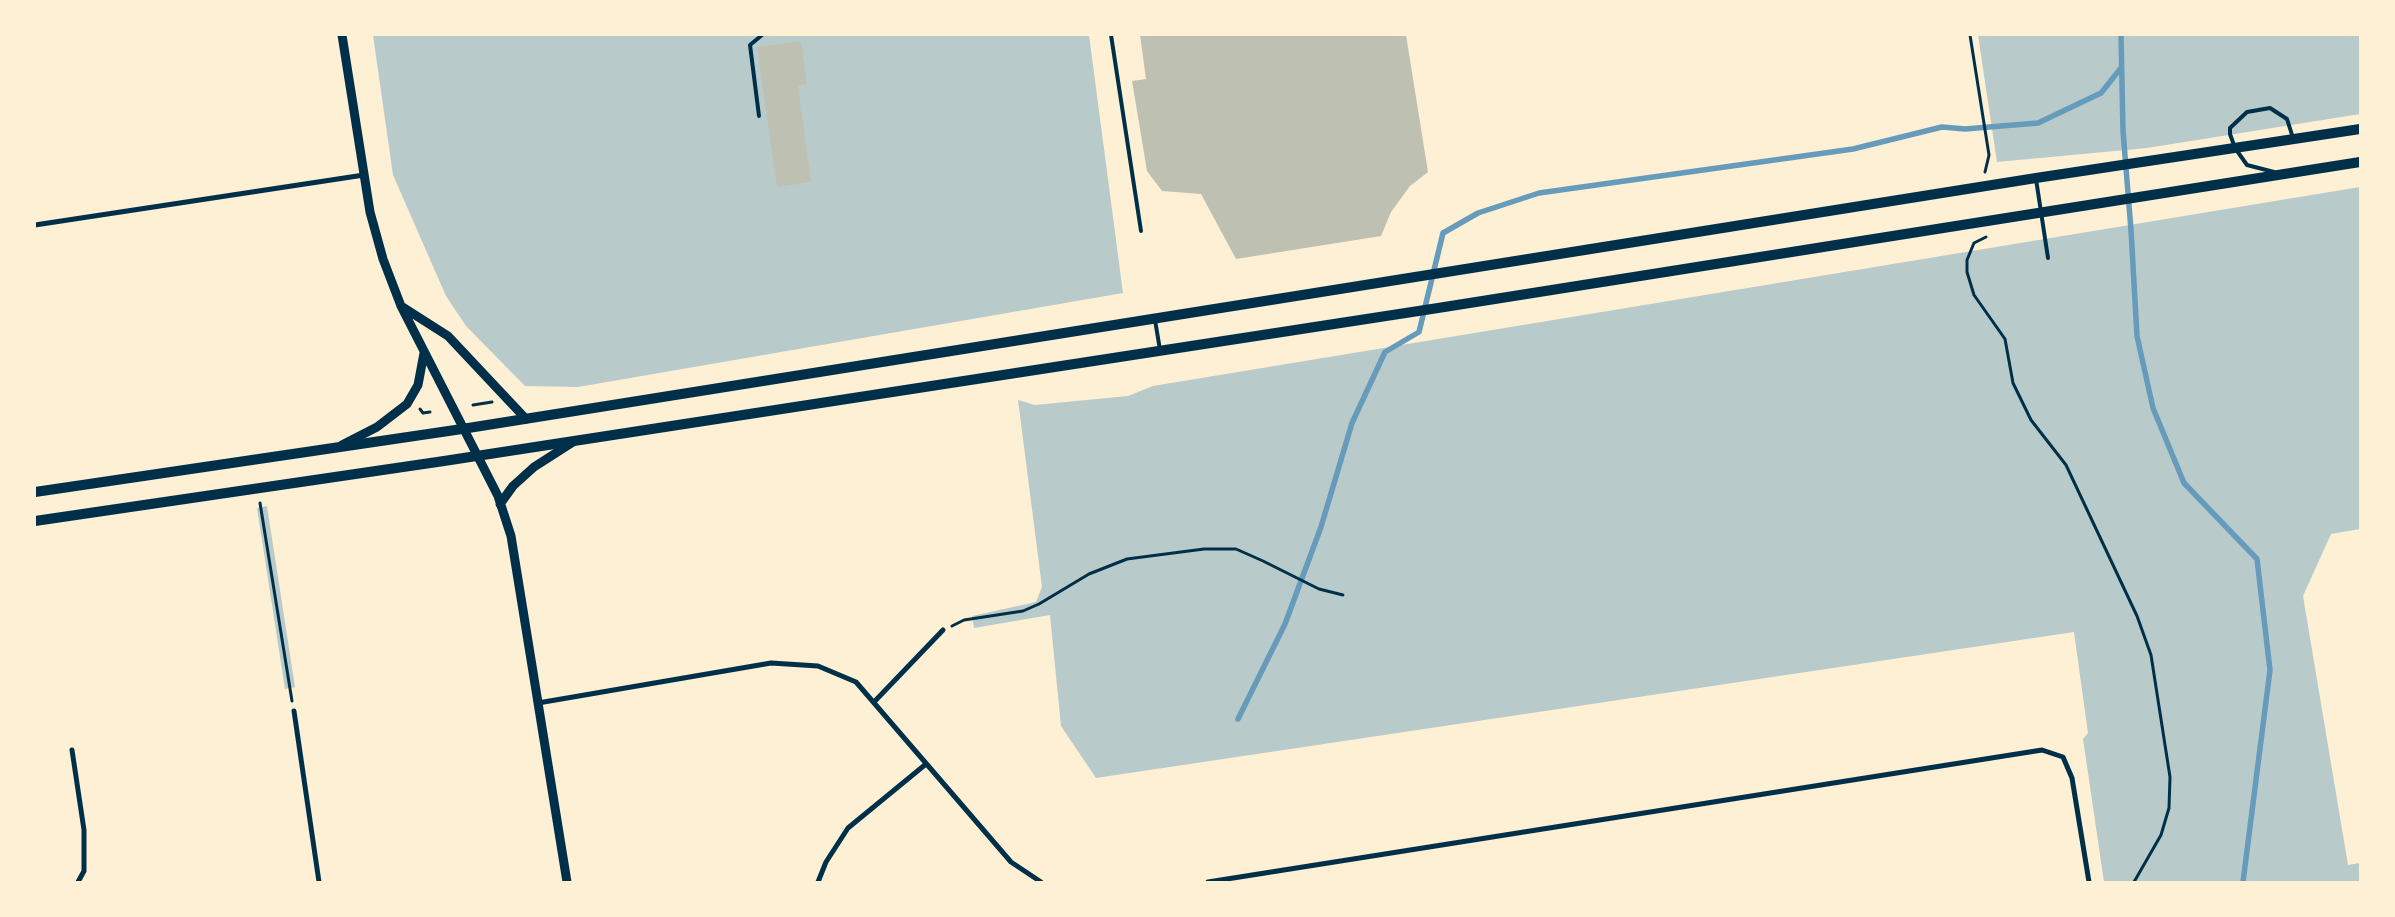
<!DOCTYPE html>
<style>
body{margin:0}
#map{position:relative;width:2395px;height:917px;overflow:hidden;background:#fdf0d5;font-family:"Golos Text",sans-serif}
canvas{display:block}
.frame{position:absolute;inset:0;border:36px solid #fdf0d5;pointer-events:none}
</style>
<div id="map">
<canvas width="2395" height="917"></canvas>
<div class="frame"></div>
</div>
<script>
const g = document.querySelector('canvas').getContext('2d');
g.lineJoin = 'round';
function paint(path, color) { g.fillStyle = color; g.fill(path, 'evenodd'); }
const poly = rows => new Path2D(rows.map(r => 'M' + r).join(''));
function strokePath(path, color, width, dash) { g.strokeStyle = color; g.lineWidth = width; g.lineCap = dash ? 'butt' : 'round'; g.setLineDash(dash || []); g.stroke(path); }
paint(poly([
 [373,35,1089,35,1123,293,578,387,525,386,466,326,446,296,393,175],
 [1978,35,2360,35,2360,114,2147,148,1997,162],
 [2360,187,2360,529,2331,534,2303,596,2348,865,2360,863,2360,882,2104,882,2083,739,2088,733,2074,632,1096,778,1061,726,1050,615,974,628,972,616,1036,602,1042,587,1018,400,1035,405,1128,396,1153,386],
 [267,506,295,687,285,689,257,508]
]), '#b9caca');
strokePath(poly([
 [2121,35,2123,131,2131,230,2137,336,2153,408,2184,483,2257,559,2270,670,2243,882],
 [1238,719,1285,624,1321,527,1352,423,1385,352,1419,332,1443,233,1478,213,1539,193,1853,149,1942,127,1965,129,2038,123,2101,93,2121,68]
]), '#669bbc', 5.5);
paint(poly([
 [1140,35,1406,35,1428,172,1410,186,1391,212,1381,236,1236,259,1201,194,1162,191,1147,171,1132,81,1146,79],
 [801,41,807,84,798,86,811,182,777,187,757,47]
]), '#bec0b2');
strokePath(poly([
 [1970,35,1989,155,1985,172],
 [1986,237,1974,243,1967,260,1967,272,1974,295,2005,339,2013,383,2031,420,2066,465,2137,616,2151,655,2170,777,2169,808,2161,835,2134,882],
 [473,405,492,402],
 [420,409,423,413,430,412],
 [260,503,292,701],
 [952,626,964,620,1023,611,1039,604,1089,574,1127,559,1204,549,1236,549,1263,561,1319,589,1343,595]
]), '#003049', 3);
strokePath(poly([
 [1111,35,1141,231],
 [759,116,750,45,762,35],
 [2274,172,2247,165,2235,148,2230,134,2230,128,2247,112,2270,108,2287,119,2293,138],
 [2036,179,2048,258],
 [1155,320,1160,350]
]), '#003049', 4);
strokePath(poly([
 [35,225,364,175],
 [874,702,943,630],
 [538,703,771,663,818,666,856,682,1011,862,1041,882],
 [294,711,319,882],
 [72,750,84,830,84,871,78,882],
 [818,882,826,862,848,828,926,764],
 [1208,882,2042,750,2063,757,2072,778,2089,882]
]), '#003049', 5);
strokePath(poly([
 [342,35,370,212,383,259,401,306,498,496,511,536,567,882],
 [401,306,448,336,526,419],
 [342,445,377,427,407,404,418,385,424,353],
 [500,504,513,486,534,467,573,442]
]), '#003049', 9);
strokePath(poly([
 [35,492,462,429,2036,178,2360,129],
 [35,521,444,461,1438,308,2360,162]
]), '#003049', 10);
</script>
